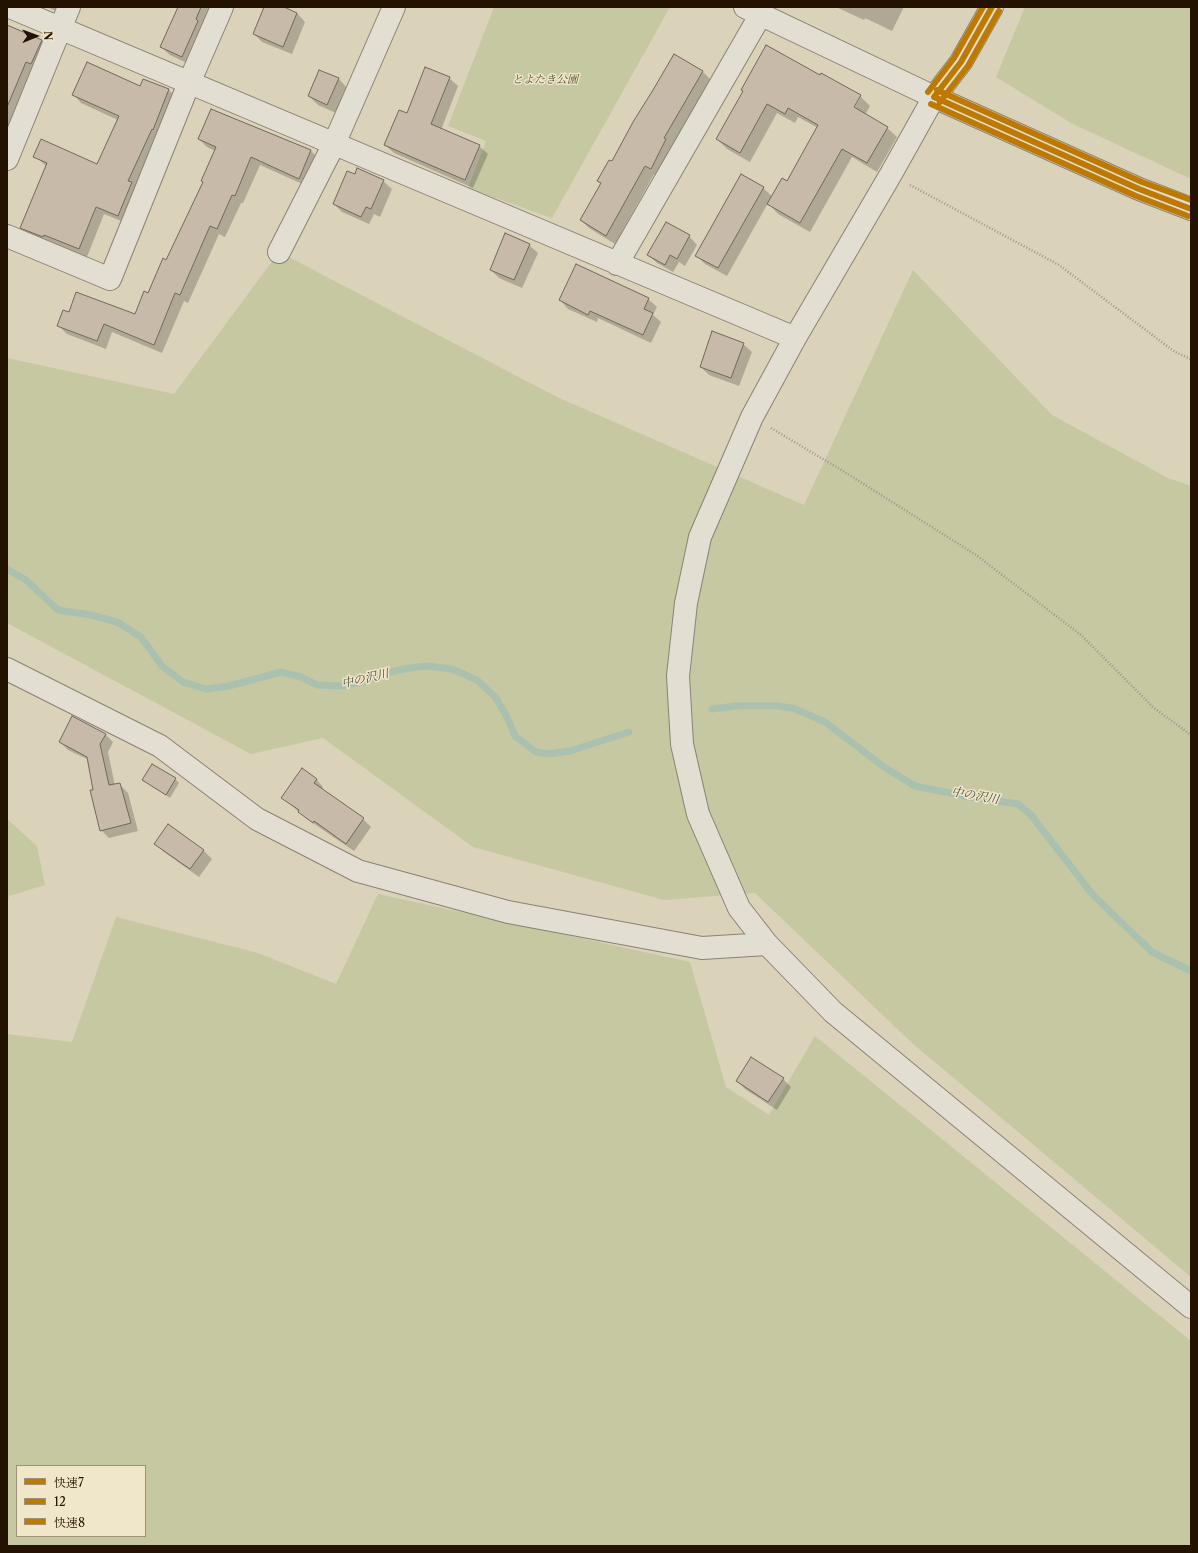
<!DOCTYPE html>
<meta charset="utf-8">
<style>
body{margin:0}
#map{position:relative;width:1198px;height:1553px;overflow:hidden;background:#dbd2ba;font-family:"Libre Caslon Text","Noto Serif JP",serif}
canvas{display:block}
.frame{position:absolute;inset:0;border:8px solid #241200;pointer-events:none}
.legend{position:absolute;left:16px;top:1465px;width:130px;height:72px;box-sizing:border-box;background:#f0e6ca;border:1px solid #9e9179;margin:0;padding:5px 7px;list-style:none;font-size:12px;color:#241200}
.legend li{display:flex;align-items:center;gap:8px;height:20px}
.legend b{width:20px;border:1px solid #9e9179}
.north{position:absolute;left:16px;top:16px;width:40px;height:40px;-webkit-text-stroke:3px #f0e6ca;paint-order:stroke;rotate:89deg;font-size:11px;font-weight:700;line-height:16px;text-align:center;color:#241200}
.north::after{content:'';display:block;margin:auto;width:14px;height:18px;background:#241200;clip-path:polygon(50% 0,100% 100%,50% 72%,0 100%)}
</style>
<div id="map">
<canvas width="1198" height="1553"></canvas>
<div class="frame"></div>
<ul class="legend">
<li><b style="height:5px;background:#bd7900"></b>快速7</li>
<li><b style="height:5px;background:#bd7900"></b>12</li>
<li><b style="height:5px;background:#bd7900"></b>快速8</li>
</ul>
<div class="north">N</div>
</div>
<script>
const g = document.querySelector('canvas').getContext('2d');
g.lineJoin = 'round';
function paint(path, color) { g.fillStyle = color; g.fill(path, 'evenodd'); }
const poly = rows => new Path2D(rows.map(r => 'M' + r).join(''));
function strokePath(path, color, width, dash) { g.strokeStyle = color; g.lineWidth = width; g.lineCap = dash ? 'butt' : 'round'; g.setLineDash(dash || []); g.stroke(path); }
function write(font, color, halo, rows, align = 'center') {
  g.font = font + ' "Libre Caslon Text","Noto Serif JP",serif'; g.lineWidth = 3; g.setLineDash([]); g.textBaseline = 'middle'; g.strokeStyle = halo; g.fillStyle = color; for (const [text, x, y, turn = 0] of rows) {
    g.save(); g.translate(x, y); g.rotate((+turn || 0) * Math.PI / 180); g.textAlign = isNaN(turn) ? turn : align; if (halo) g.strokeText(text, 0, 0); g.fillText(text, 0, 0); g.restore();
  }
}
paint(poly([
 [494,7,670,7,552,218,468,188,486,141,448,126],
 [1025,7,1191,7,1191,179,1071,123,996,77],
 [279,252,557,397,804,505,913,270,1052,415,1168,478,1191,486,1191,1277,912,1043,755,893,664,900,473,847,323,738,251,754,7,623,7,358,174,394],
 [7,819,37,846,45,885,9,896,7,904],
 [378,894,690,962,726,1087,769,1115,815,1036,1191,1341,1191,1546,7,1546,7,1034,72,1042,116,917,258,953,336,984],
 [17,1466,145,1466,145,1536,17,1536]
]), '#c5c8a1');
paint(poly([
 [47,7,66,7,63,14],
 [174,7,213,7,191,65,170,55,161,47,178,8],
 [265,7,281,7,297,13,305,22,292,54,262,42,254,34],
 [836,7,904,7,892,31,865,18,864,20],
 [7,25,41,41,50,49,7,138],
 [674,55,703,72,711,80,672,146,674,148,659,177,654,174,615,244,589,228,581,220,602,184,598,181,612,163],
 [320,71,339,79,347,88,336,113,318,105,309,96],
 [820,76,860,96,870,106,865,115,887,128,897,137,877,172,852,157,810,232,778,214,768,203,727,276,705,264,697,256,763,188,773,197,788,182,818,128,798,117,795,123,777,113,750,162,727,149,717,139,744,92],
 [858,98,860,98,852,112,851,111],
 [449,78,458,86,441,130,479,146,488,154,473,188,394,153,385,145,408,115],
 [143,80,169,90,177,99,126,223,104,214,87,257,52,243,30,236,21,228,46,166,35,156,98,165,118,120,81,103,73,94,141,87],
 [199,139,311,151,319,159,307,186,260,165,243,203,241,203,225,237,219,234,188,303,184,301,162,353,112,332,106,349,67,334,58,325,69,313,135,316,166,261,204,183,215,151,207,147],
 [383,181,392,189,380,217,374,214,369,224,342,212,334,204],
 [689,236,697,245,685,266,679,262,673,272,657,263,648,255],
 [529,245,538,253,522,288,499,278,491,270],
 [648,299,657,307,653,315,661,322,651,343,598,318,597,322,568,309,560,300],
 [743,344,752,352,739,386,709,375,701,367],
 [105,734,113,742,108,752,115,786,120,785,128,793,138,831,109,838,101,830,89,760,68,750,60,742],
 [175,779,179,783,170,798,144,780],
 [316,779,323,787,322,789,363,819,371,827,354,851,307,819,283,798],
 [156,844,203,850,212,859,199,877,164,852],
 [783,1079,791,1087,777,1110,745,1089,737,1081]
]), '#0003');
strokePath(poly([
 [7,569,26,580,58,610,91,615,117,622,141,637,162,666,183,682,206,689,229,686,281,672,301,677,317,685,341,686,363,682,386,673,409,668,427,666,452,669,477,680,496,698,507,717,515,736,536,752,548,754,570,751,629,732],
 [712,709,736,706,776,706,793,708,825,722,884,767,915,786,970,797,1018,804,1031,815,1093,895,1152,952,1191,971]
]), '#abc1b0', 7);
const building = poly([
 [178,7,201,7,196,19,198,21,182,57,160,47,178,7],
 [264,7,284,7,297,13,283,47,253,34,264,7],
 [7,25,42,40,31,64,26,62,7,107,7,25],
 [766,45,820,75,821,73,861,95,854,107,888,127,867,163,842,149,800,223,767,204,782,178,787,181,818,125,788,108,785,114,767,104,740,153,716,139,743,91,741,90,766,45],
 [674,54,703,71,664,138,666,139,651,169,645,166,606,236,580,220,601,183,597,181,609,160,612,161,633,122,653,90,674,54],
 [87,62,140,86,143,79,169,89,153,130,152,129,128,181,132,182,118,216,96,207,79,249,44,235,43,237,20,228,47,163,33,157,41,139,97,164,119,116,72,95,87,62],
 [425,67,450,77,431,124,480,145,465,180,384,145,399,110,407,113,425,67],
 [319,70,339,78,327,105,308,96,319,70],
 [211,109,311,150,299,179,251,157,235,196,232,195,217,229,210,226,180,295,175,293,154,345,104,324,97,341,57,326,63,310,69,312,76,292,135,314,144,291,148,293,163,258,166,260,203,182,201,181,216,147,198,139,211,109],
 [357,168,384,180,371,209,366,207,361,217,333,204,347,171,355,174,357,168],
 [741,174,764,187,718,268,695,256,741,174],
 [666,222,690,235,677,259,670,255,665,265,647,255,666,222],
 [505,233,530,244,514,280,490,270,505,233],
 [576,264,649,298,644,309,653,313,643,335,590,311,588,315,559,300,576,264],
 [712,331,744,343,731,378,700,367,712,331],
 [72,716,106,734,100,744,109,785,120,783,131,823,100,831,90,790,93,790,87,757,59,742,72,716],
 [152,764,176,778,166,795,142,780,152,764],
 [302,768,317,779,314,783,364,818,346,844,314,821,313,823,298,812,299,810,281,798,302,768],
 [168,824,204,850,190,869,154,844,168,824],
 [751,1057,784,1078,768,1102,736,1081,751,1057]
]);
paint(building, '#c7baa8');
strokePath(building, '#70685a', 1);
const minor = poly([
 [10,7,795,338],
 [745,7,934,97,1139,189,1191,209],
 [992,7,961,62,934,97,891,174,795,338,752,417,700,537,686,603,678,676,682,744,698,814,739,908,767,944,833,1012,1191,1307],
 [7,159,69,7],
 [7,236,110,279,189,83,222,7],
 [279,252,334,144,394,7],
 [617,264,761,14],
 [7,669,160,746,257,819,358,871,508,912,702,948,767,944]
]);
strokePath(minor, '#8a8273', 24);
strokePath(poly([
 [910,185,1059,265,1175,352,1191,359],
 [771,428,843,471,976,555,1081,635,1154,708,1191,735]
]), '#9d978d', 2.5, [1, 2]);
strokePath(minor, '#e3ded2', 22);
strokePath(poly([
 [934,97,1139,189,1191,209],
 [934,97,961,62,992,7]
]), '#bd7900', 6);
strokePath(poly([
 [940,102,968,66,999,11],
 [931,104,1136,196,1188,216]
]), '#bd7900', 6);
strokePath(poly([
 [937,90,1142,182,1191,200],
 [928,92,954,58,983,7]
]), '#bd7900', 6);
write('italic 11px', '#564f31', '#f0e6ca', [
 ["とよたき公園",545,80]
]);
write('italic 12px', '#4c4d3c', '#f0e6ca', [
 ["中の沢川",365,679,-13],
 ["中の沢川",975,796,10]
]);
</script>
